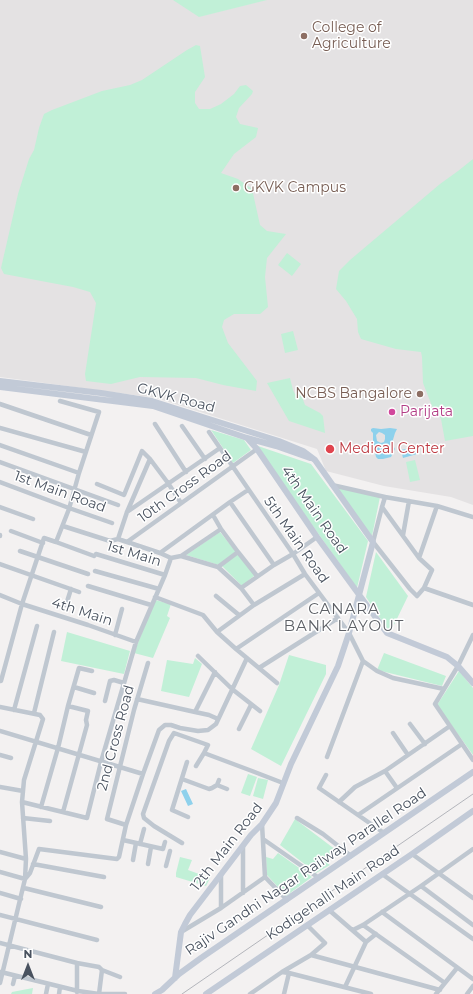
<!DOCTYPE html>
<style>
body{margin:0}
#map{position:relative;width:473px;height:994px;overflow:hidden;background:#f3f1f1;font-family:Montserrat,sans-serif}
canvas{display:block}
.north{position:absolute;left:8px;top:946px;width:40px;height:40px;-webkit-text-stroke:3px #fff;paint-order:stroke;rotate:0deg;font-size:11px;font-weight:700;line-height:16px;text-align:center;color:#49525f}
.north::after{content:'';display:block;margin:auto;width:14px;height:18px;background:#49525f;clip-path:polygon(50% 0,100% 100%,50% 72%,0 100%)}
</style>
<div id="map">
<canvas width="473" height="994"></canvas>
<div class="north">N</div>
</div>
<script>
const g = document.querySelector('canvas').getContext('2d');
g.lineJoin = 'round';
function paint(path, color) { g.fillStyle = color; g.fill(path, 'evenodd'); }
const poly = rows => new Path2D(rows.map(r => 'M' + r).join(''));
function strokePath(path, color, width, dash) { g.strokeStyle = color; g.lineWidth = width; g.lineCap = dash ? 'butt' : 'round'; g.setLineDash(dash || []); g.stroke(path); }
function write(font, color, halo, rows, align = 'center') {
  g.font = font + ' Montserrat,sans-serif'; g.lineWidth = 3; g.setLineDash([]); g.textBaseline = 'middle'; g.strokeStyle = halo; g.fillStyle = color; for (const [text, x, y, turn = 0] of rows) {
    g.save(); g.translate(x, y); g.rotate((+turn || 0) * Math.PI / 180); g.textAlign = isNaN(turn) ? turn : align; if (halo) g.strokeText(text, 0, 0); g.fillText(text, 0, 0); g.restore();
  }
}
paint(poly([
 [0,0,473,0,473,505,451,497,384,486,326,471,317,449,156,398,0,377]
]), '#e4e2e3');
paint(poly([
 [173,0,267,0,199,17],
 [196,45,200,46,205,77,195,92,195,103,199,109,210,109,221,104,234,94,240,86,246,85,253,91,252,94,239,108,236,117,240,124,258,128,256,137,234,154,221,173,238,179,252,189,260,225,267,231,286,234,267,258,265,277,268,307,260,314,234,314,224,320,222,327,228,343,257,381,256,391,223,385,196,378,140,377,111,384,86,381,85,374,96,303,90,292,73,287,4,274,1,268,18,194,29,159,34,150,39,128,44,114,52,110,102,91,130,85,142,80,187,50],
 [473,159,473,436,445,441,441,419,432,406,423,383,422,357,421,352,396,349,361,339,358,332,357,319,346,301,336,289,339,271,350,260,440,184,458,171],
 [287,253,301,264,292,276,278,265],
 [293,331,298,350,285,353,281,334],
 [290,378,293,390,295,394,301,394,305,405,320,413,323,416,325,433,289,421,267,383],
 [211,430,244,440,251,450,233,463],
 [430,442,433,451,425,453,423,445],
 [255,445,311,464,368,541,357,588],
 [415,460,420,480,410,482,406,462],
 [339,487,380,497,372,536,338,490],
 [220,532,255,575,242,586,222,566,186,555],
 [376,552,408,596,392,629,388,630,366,597],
 [155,600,171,604,167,616,170,618,153,658,134,653],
 [67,632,130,651,124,674,61,661],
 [384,653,446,676,442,686,377,670],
 [289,655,326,665,326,674,281,766,251,749,279,685],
 [195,658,202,664,189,697,161,691,167,660,193,664],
 [459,671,473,688,473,755,437,705],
 [248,774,257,777,250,796,241,793],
 [258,778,268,780,263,799,253,796],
 [295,819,336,850,322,858,330,865,316,873,280,845],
 [278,853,312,877,286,896,267,875,266,857,273,859],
 [180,857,192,860,188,870,210,878,206,886,176,877,176,873],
 [33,988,32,994,11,994,12,992]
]), '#c1f0d7');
paint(poly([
 [373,428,381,429,390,428,397,429,395,433,392,443,395,449,391,457,383,459,378,459,376,457,373,443,373,433,371,431,371,429],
 [379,432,382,433,385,435,385,439,384,442,381,443,377,441,376,435],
 [415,447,417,454,403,458,401,450],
 [186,789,193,804,188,806,181,791]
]), '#8ed1ec');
strokePath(poly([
 [0,404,91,435],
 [155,424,186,472],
 [182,426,205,459],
 [0,428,86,452],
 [209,432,293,554,305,574,349,633,363,661,327,757],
 [0,445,79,473],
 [0,462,118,505],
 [0,482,69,508,112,523],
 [97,484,124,495,142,451,150,459,168,483,181,503],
 [332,485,385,497,437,506,473,517],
 [230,502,274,565],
 [0,507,33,519],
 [382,507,419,558,432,570,424,588,417,596,410,589,373,542,382,507,385,497],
 [127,512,220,448],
 [213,515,221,529,238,552,257,576],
 [63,526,110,541,118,539,127,512,150,459],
 [11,531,43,543],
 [403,535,409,501],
 [0,536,0,535],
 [118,539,160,553,171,558,181,556,218,567,241,588,254,605],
 [56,542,94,556],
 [127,542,257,449],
 [20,551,88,574],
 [160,553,230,502,248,490],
 [96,554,165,575],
 [181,556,221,529],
 [419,558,437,506],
 [0,564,79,592],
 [218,567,238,552],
 [95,571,159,589],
 [88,586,151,605],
 [241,588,274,565,293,554,317,537],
 [424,588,473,605],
 [0,595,22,604,88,625,136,642],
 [216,596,239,615],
 [155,597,203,615,217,632,236,649,277,683],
 [66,605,71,589],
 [217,632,254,605,305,574],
 [115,635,122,609],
 [473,635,458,666,435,704,473,760],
 [236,649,319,593],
 [198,656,232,689,260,711],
 [363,661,377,671,393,678,444,689],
 [148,663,134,710,108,815,107,819,126,825,143,774,159,730,165,725,171,725,180,728,198,731,208,730,216,724,247,658],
 [259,668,338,618],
 [0,681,1,681,22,604,44,538,56,542,69,509,79,473,99,412,60,401],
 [74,687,94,693],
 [137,699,195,712,209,715,218,719],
 [105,701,110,681,114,680,124,683],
 [0,707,40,715,43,719,24,780,22,802,26,859,25,879,0,983],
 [14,710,37,626],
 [195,712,215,672],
 [34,713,54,632],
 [410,724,425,744],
 [239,729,251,705],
 [0,731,143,774],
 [393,733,408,755],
 [0,755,11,758],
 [187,762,172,810,188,817],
 [196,766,204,753],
 [326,775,319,788,384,833],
 [182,779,209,789,212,788,217,785,219,780],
 [217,785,227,789],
 [0,787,23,791],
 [397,788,385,771,450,726],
 [22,802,87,818,101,762,136,642,165,575,171,558],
 [339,802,355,787,385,771],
 [41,807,58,748,68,706,79,668,92,671],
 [63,812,87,725,86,720,88,711,68,706],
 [358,815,462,744],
 [23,818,50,821],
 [297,818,323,834,351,856],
 [262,824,265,877,287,900],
 [263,839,319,878],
 [123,840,163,849,165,842],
 [182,843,154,826,144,818,143,814,169,741,174,733,208,745,204,753,252,771,283,783],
 [140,844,144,829],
 [243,846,243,893],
 [473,849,421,886,473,925],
 [0,852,26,859],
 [412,854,473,898],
 [133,860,136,843],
 [33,864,104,877],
 [148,864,151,847],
 [166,866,170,851],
 [0,872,25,879,30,873,39,849,117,859,119,857,126,825],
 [221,874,221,908],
 [382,874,473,939],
 [24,888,101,907],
 [0,893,21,899],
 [329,910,366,942,345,987],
 [382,912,473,979],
 [0,915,97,940],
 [363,925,445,983],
 [353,930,363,925,421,886],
 [181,932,221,908,265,877],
 [366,942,376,934],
 [0,943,77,963,77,992],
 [311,955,440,990],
 [77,963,99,967,102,970,99,994],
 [102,970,120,977],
 [1,972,78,991,99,994,113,994],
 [282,972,289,973,371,994],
 [13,984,15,976],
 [46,994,48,984],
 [59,994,60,987],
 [113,994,125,994],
 [250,994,282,972,311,955,325,943,307,925],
 [284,994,289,973],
 [436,994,457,968],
 [467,994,473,986]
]), '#bfc7d0', 4.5);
strokePath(poly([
 [0,381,101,393,152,401,279,441,303,451,315,460,373,542,349,633,338,666,291,764,276,803,262,824,251,835,190,915,185,924,181,932,175,978],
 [0,387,153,406,247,438,276,446,310,458],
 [247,438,257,449,317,537,387,633,447,657,458,666,473,683],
 [155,994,162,990,179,974,201,958,473,772],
 [206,994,412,854,473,811]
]), '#c2cad7', 6);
strokePath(poly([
 [182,994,473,794]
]), '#b3b5bb', 1);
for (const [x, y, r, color] of [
 [304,36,4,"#8d6e63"],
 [236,188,4,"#8d6e63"],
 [420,394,4,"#8d6e63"],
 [392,412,4,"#d1479c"],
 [330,449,5,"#e0444e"]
]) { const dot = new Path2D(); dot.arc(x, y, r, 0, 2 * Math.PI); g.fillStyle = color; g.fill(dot); strokePath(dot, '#fff', 1.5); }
write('14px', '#785e54', '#fff', [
 ["College of",312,28],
 ["Agriculture",312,44],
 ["GKVK Campus",244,188],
 ["NCBS Bangalore",412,394,"right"]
], 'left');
write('14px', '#49525f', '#fff', [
 ["GKVK Road",176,398,15],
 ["10th Cross Road",185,487,-36],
 ["1st Main Road",60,492,20],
 ["4th Main Road",314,510,55],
 ["5th Main Road",296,540,55],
 ["1st Main",134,554,17],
 ["4th Main",82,612,18],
 ["2nd Cross Road",116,738,-75],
 ["12th Main Road",227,847,-52],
 ["Rajiv Gandhi Nagar Railway Parallel Road",306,872,-34],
 ["Kodigehalli Main Road",333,893,-34]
]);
write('14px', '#b23c85', '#fff', [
 ["Parijata",400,412]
], 'left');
write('14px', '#be3a42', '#fff', [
 ["Medical Center",339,449]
], 'left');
g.letterSpacing = '1px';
write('15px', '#5d6066', '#fff', [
 ["CANARA",344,610],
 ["BANK LAYOUT",344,627]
]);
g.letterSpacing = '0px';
</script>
